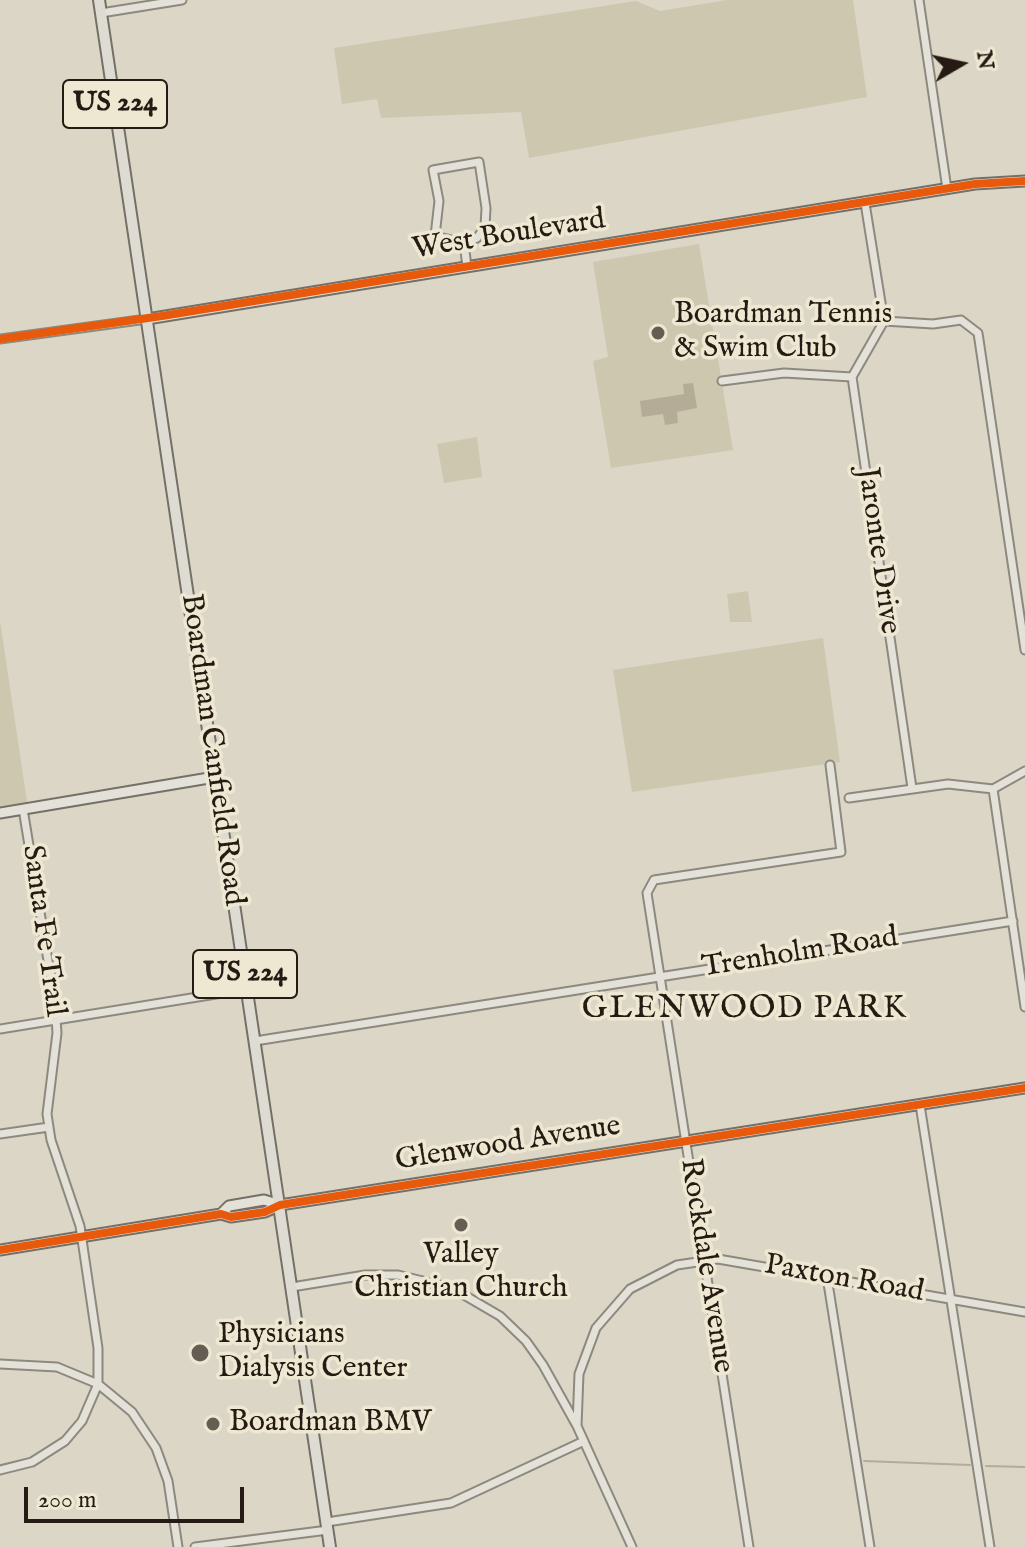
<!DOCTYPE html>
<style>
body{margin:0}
#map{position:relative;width:1025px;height:1547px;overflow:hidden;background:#dbd6c5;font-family:"IM FELL English",serif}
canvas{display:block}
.north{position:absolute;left:921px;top:24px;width:80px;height:80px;-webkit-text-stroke:6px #eee8d3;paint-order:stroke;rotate:81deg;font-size:22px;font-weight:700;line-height:32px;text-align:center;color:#251b14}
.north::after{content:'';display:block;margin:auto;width:28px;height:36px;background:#251b14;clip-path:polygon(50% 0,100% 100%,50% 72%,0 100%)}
.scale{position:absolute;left:24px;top:1487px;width:220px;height:36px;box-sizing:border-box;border:4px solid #251b14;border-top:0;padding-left:10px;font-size:24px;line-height:28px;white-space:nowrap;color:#251b14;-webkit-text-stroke:6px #eee8d3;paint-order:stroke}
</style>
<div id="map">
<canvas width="1025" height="1547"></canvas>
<div class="north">N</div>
<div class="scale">200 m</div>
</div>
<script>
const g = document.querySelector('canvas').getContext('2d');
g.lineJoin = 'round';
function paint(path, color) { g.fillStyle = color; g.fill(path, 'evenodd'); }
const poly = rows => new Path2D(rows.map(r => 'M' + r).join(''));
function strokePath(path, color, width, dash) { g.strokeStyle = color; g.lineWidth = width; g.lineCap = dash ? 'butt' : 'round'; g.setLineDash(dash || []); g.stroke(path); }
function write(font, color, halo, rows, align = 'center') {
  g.font = font + ' "IM FELL English",serif'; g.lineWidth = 7; g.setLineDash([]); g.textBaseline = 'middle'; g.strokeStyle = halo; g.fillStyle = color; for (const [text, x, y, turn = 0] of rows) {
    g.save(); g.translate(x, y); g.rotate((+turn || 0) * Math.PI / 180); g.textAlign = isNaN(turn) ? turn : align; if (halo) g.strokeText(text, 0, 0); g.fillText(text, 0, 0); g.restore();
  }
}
paint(poly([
 [727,0,853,0,867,97,529,158,521,112,381,118,377,99,342,104,334,48,636,1,660,11],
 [699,244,733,450,611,468,593,361,608,357,593,262],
 [477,437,482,477,444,483,437,444],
 [748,591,752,622,730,622,727,594],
 [0,621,28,808,0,813],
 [823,638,840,762,632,792,613,670]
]), '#cec7b0');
paint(poly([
 [693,383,697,408,677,412,678,423,665,425,663,414,642,417,640,401,684,394,683,384]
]), '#b4ac96');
strokePath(poly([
 [864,1461,970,1465],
 [986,1466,1025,1467]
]), '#b4ac96', 2);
const street = poly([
 [919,0,947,189],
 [101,13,182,0],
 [865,203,884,321],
 [464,243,477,238,485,227,486,208,479,162,433,170,439,201,435,236,464,243,467,267],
 [884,321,852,377,912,788],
 [884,321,933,324,961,320,978,333,1025,650],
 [0,339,147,319],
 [722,381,784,373,852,377],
 [993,789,1025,1007],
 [993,789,1025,771],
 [849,798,948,784,993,789],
 [23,809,55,1003,57,1033,47,1114,51,1140,80,1226,98,1348,98,1384,132,1412,156,1448,168,1481,178,1547],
 [0,1029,247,989],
 [255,1041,1013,921],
 [920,1105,990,1547],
 [0,1134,49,1127],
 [827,1277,870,1547],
 [292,1287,365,1275,398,1275,452,1288,500,1316,526,1341,543,1365,577,1426,632,1547],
 [0,1364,57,1367,98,1384,82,1421,65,1441,32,1462,0,1470],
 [577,1426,579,1374,596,1328,630,1289,677,1265,718,1259,1025,1312],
 [327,1522,451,1503,582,1442],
 [195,1547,328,1530],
 [749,1547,647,893,654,880,841,852,830,765]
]);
const secondary = poly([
 [147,319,975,184,1025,181],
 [0,813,215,777],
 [221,1214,229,1206,264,1200,280,1205],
 [0,1250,221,1214,231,1217,265,1212,280,1205,1025,1088]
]);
const primary = poly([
 [99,0,330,1547]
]);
strokePath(street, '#8d897f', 11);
strokePath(secondary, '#747067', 13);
strokePath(primary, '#747067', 14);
strokePath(street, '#e4e1d9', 7);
strokePath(secondary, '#e4e1d9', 9);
strokePath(primary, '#dedcd2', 10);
strokePath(poly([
 [0,339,162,316,975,184,1025,181],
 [0,1250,221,1214,231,1217,265,1212,280,1205,1025,1088]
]), '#e8590c', 8);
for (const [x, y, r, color] of [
 [658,333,8,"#655c52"],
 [461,1225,8,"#655c52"],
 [200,1353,10,"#655c52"],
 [213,1424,8,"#655c52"]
]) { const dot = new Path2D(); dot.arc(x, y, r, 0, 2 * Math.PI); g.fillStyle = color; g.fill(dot); strokePath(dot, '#eee8d3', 3); }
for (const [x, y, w] of [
 [115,104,104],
 [245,974,104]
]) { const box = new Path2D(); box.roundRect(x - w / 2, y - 24, w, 48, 6); g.fillStyle = '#eee8d3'; g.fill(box); strokePath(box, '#251b14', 2); }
write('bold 28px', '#251b14', null, [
 ["US 224",115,104],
 ["US 224",245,974]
]);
write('30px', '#251b14', '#eee8d3', [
 ["West Boulevard",509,236,-9],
 ["Jaronte Drive",877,551,82],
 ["Boardman Canfield Road",211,750,82],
 ["Santa Fe Trail",42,931,82],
 ["Trenholm Road",800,954,-9],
 ["Glenwood Avenue",508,1145,-9],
 ["Rockdale Avenue",705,1266,81],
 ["Paxton Road",844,1280,10]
]);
write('30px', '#251b14', '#eee8d3', [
 ["Boardman Tennis",674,316],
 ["& Swim Club",674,350],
 ["Valley",461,1256,"center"],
 ["Christian Church",461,1290,"center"],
 ["Physicians",218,1336],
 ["Dialysis Center",218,1370],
 ["Boardman BMV",229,1424]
], 'left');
g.letterSpacing = '2px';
write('32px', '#251b14', '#eee8d3', [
 ["GLENWOOD PARK",745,1010]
]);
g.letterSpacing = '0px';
</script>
